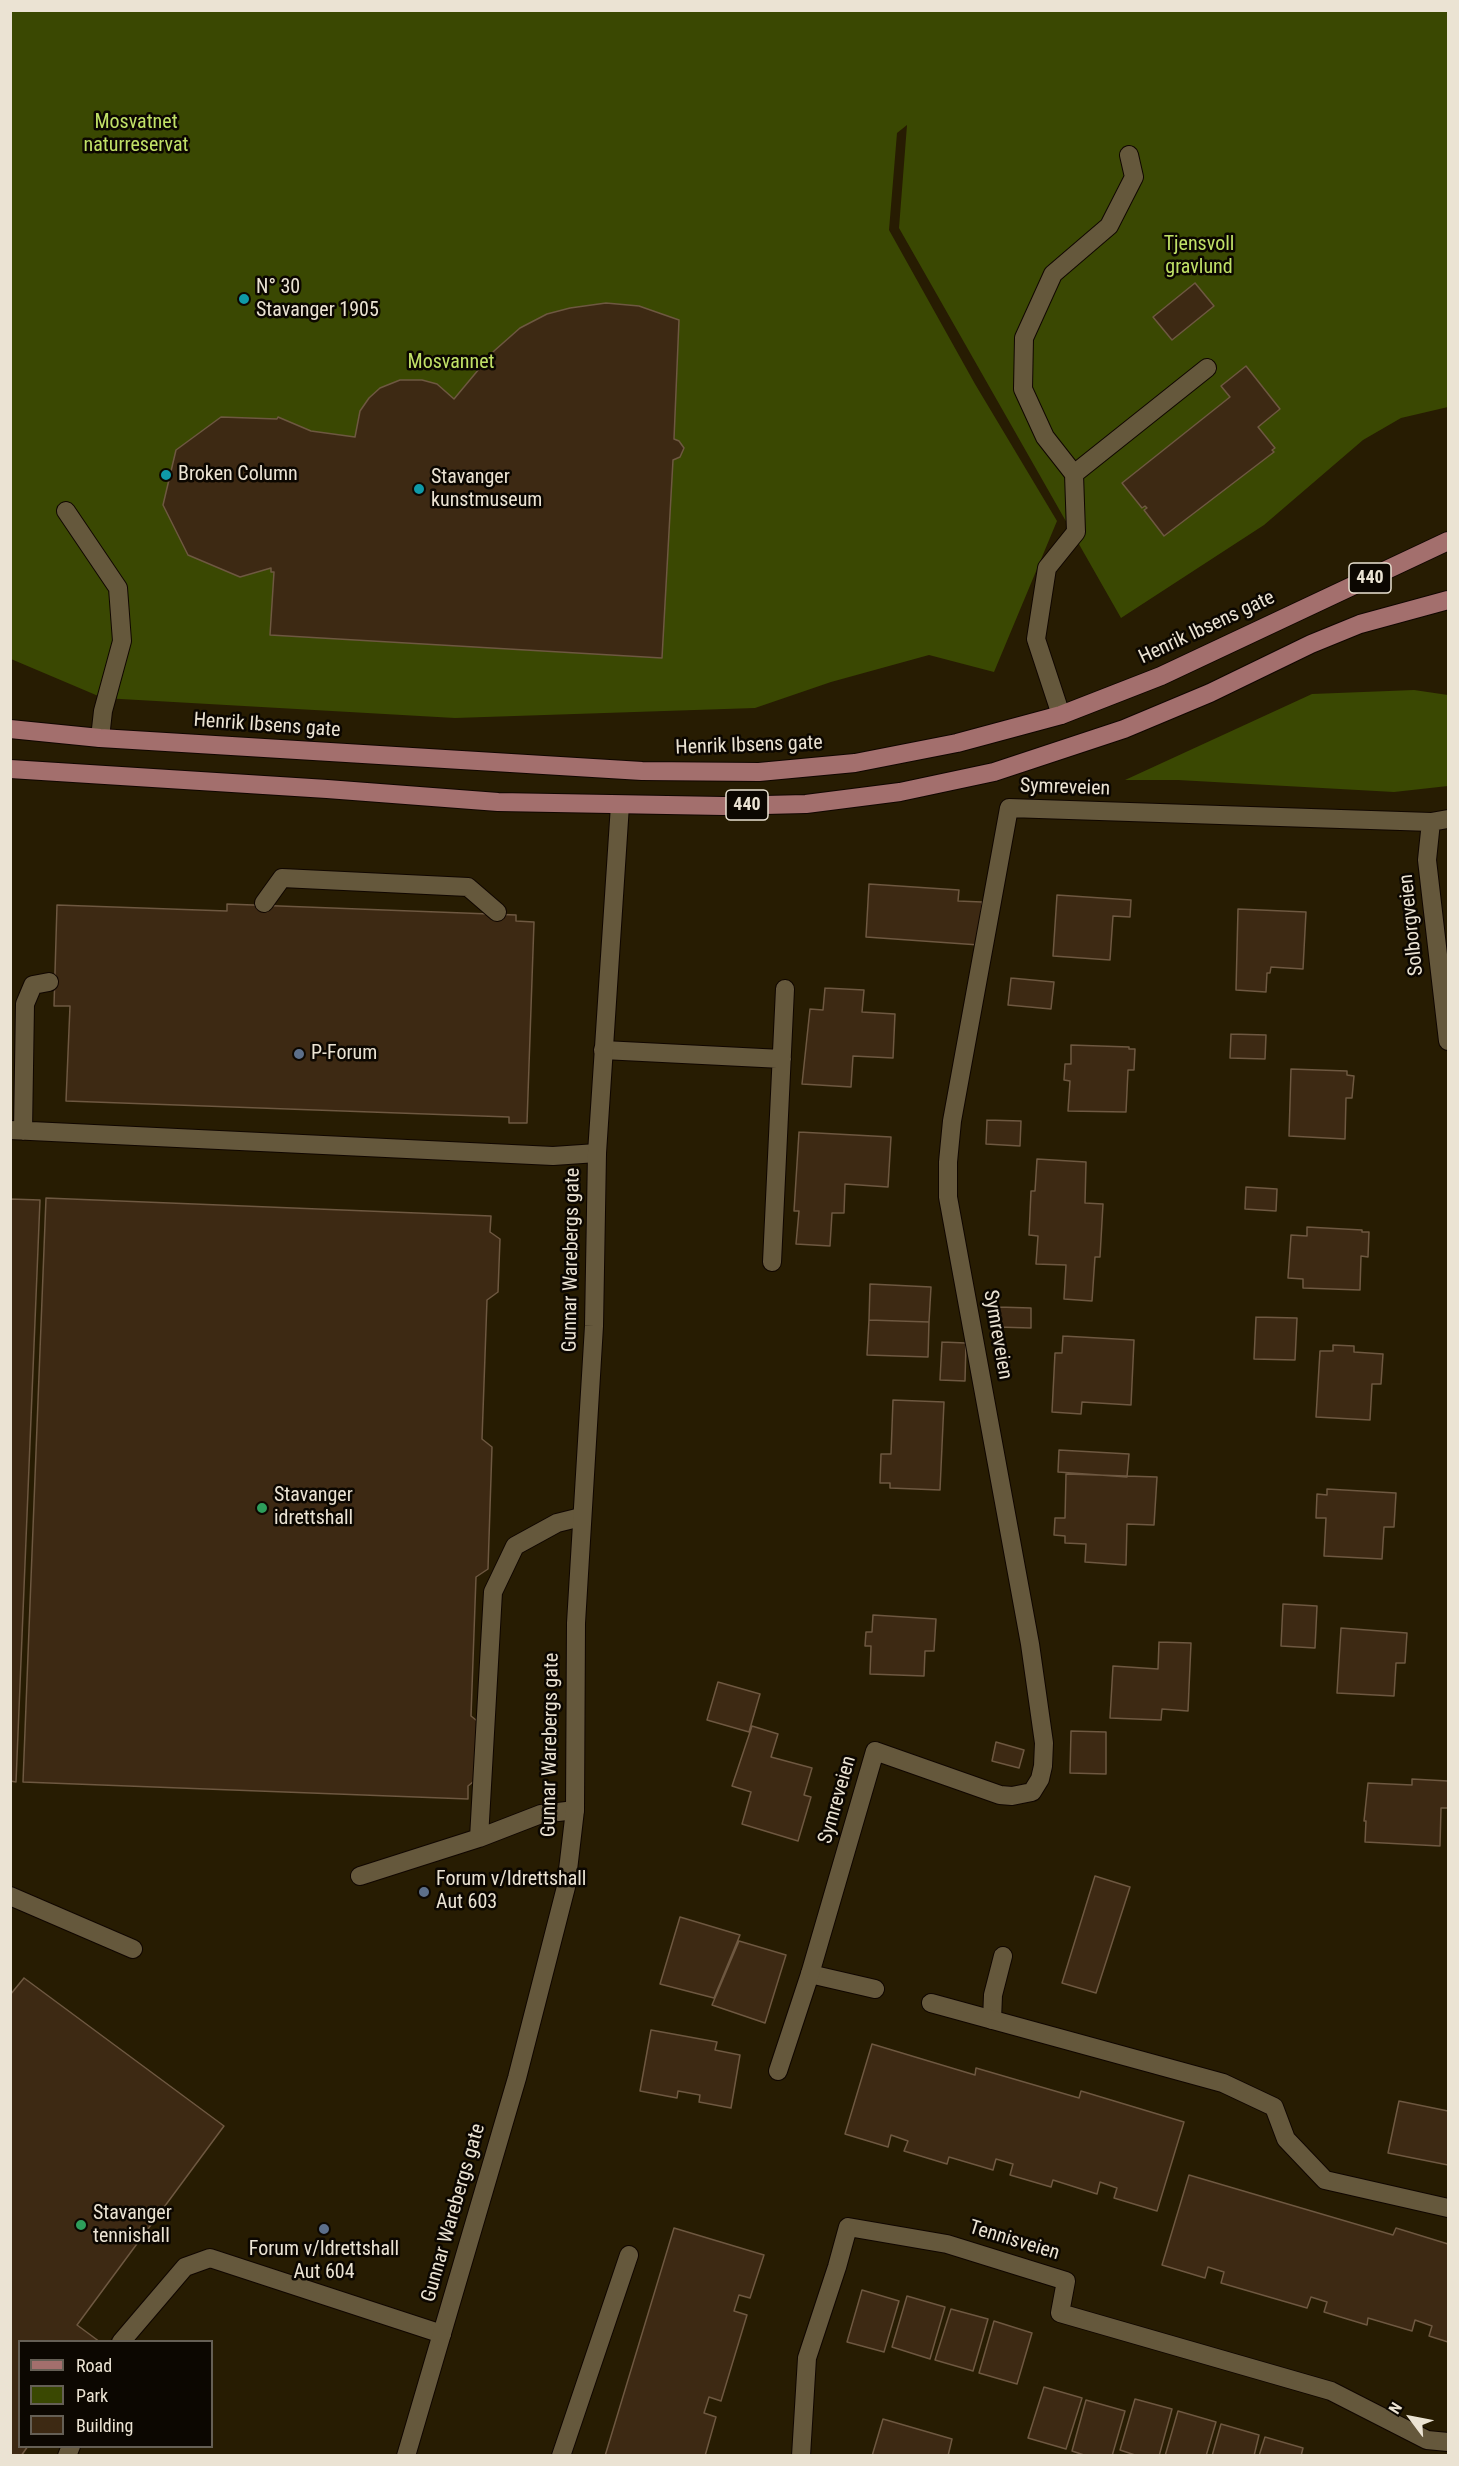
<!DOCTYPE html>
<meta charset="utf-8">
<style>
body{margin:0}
#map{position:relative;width:1459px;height:2466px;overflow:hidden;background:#271c02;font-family:"Roboto Condensed",sans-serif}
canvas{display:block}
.frame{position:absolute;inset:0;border:12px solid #ebe3d3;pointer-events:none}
.legend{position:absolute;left:18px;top:2340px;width:195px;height:108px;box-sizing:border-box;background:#0c0701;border:2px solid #655f55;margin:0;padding:8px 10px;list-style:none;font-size:18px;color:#ebe3d3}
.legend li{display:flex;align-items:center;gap:12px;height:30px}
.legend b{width:30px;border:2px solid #655f55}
.north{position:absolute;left:1381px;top:2388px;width:60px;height:60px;-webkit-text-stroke:4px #0c0701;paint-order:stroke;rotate:302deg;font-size:16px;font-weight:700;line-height:24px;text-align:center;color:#ebe3d3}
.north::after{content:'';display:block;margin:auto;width:21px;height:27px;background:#ebe3d3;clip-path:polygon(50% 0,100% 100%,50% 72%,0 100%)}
</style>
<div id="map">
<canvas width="1459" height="2466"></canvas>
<div class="frame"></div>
<ul class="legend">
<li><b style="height:8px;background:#a36f6d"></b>Road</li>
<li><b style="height:16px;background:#3a4802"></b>Park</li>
<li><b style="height:16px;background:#3d2913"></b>Building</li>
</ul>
<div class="north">N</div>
</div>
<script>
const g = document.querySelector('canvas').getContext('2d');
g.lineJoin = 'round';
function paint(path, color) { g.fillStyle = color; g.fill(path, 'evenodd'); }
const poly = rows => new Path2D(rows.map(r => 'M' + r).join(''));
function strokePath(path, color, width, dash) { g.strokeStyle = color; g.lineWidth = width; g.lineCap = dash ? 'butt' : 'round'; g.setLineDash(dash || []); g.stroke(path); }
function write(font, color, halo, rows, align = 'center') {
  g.font = font + ' "Roboto Condensed",sans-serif'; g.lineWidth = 5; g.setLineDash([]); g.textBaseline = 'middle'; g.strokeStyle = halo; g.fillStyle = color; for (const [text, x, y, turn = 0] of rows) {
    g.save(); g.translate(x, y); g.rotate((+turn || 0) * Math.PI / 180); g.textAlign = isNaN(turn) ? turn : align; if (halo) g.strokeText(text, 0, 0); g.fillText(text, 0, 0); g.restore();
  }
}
paint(poly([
 [10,11,1448,11,1448,407,1401,418,1363,440,1264,525,1121,618,899,228,907,125,897,133,889,230,975,384,1057,521,994,672,929,655,831,682,755,708,455,718,103,698,11,659],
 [1414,690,1448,695,1448,786,1394,792,1178,780,1125,780,1312,694]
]), '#3a4802');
const building = poly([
 [1195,283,1214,306,1172,340,1153,317,1195,283],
 [606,303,639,306,679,320,674,439,679,441,684,448,680,457,673,460,662,658,270,635,274,572,271,572,271,568,240,577,188,555,163,505,176,450,221,417,277,419,278,417,311,431,355,437,360,411,369,398,380,388,400,380,422,380,437,384,454,399,494,351,520,328,547,314,570,308,606,303],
 [1246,366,1280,409,1258,427,1275,448,1272,450,1274,452,1164,536,1144,510,1147,508,1145,506,1142,508,1122,483,1230,397,1221,386,1246,366],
 [869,884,959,890,958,901,982,902,979,945,866,937,869,884],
 [1057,895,1131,900,1130,917,1113,916,1110,960,1053,956,1057,895],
 [227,904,516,915,516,921,534,922,527,1123,509,1123,509,1117,66,1101,70,1006,54,1006,57,905,227,911,227,904],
 [1238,909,1306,912,1303,969,1271,967,1270,973,1267,973,1266,992,1236,990,1238,909],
 [1011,978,1054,982,1051,1009,1008,1005,1011,978],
 [825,988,864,990,862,1012,895,1014,893,1058,853,1056,851,1087,802,1084,810,1009,823,1010,825,988],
 [1231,1034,1266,1035,1265,1059,1230,1058,1231,1034],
 [1071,1045,1129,1047,1129,1049,1135,1049,1134,1070,1128,1070,1126,1112,1068,1111,1070,1081,1064,1080,1065,1064,1071,1064,1071,1045],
 [1291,1069,1347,1071,1347,1075,1354,1076,1352,1098,1346,1098,1345,1139,1289,1136,1291,1069],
 [987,1120,1021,1121,1020,1146,986,1144,987,1120],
 [799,1132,891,1137,888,1187,845,1184,844,1213,832,1213,830,1246,796,1244,799,1211,794,1211,799,1132],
 [1037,1159,1086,1162,1085,1203,1103,1204,1100,1257,1095,1257,1092,1301,1064,1299,1066,1265,1036,1264,1038,1236,1029,1235,1031,1191,1035,1191,1037,1159],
 [1246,1187,1277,1189,1276,1211,1245,1209,1246,1187],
 [46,1198,491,1216,490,1232,500,1239,498,1292,487,1300,482,1439,492,1447,488,1569,476,1577,471,1716,481,1724,479,1777,468,1786,468,1799,23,1782,46,1198],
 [10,1199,40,1200,16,1782,10,1781,10,1199],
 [1307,1227,1362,1230,1362,1232,1369,1232,1368,1257,1361,1256,1360,1290,1303,1288,1303,1279,1288,1278,1291,1235,1307,1236,1307,1227],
 [870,1284,931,1287,929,1322,869,1320,870,1284],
 [998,1307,1031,1308,1031,1328,997,1327,998,1307],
 [1256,1317,1297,1318,1295,1360,1254,1359,1256,1317],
 [869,1320,929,1322,928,1357,867,1355,869,1320],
 [1063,1336,1134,1340,1131,1405,1082,1402,1081,1414,1052,1412,1055,1353,1062,1353,1063,1336],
 [942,1342,966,1343,965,1381,940,1380,942,1342],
 [1333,1345,1354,1346,1354,1352,1383,1354,1381,1384,1372,1384,1370,1420,1316,1417,1320,1351,1333,1351,1333,1345],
 [893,1400,944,1402,940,1490,890,1488,890,1483,880,1483,881,1454,891,1454,893,1400],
 [1059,1450,1129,1454,1127,1477,1058,1472,1059,1450],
 [1066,1474,1157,1477,1154,1525,1127,1524,1126,1565,1085,1562,1086,1544,1065,1543,1065,1536,1054,1535,1055,1518,1065,1518,1066,1474],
 [1327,1489,1396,1493,1394,1527,1384,1527,1382,1559,1324,1556,1326,1518,1316,1518,1317,1494,1327,1495,1327,1489],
 [1283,1604,1317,1606,1315,1648,1281,1646,1283,1604],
 [873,1615,936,1619,934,1651,925,1651,924,1676,870,1674,871,1646,865,1646,866,1632,872,1632,873,1615],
 [1341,1628,1407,1633,1405,1663,1396,1663,1394,1696,1337,1693,1341,1628],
 [1159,1642,1191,1643,1188,1711,1162,1709,1161,1720,1110,1718,1113,1666,1158,1669,1159,1642],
 [718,1682,760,1694,749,1732,707,1720,718,1682],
 [752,1726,778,1734,771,1757,812,1768,804,1795,811,1797,798,1841,742,1824,751,1792,732,1786,752,1726],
 [1071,1731,1106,1732,1106,1774,1070,1773,1071,1731],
 [996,1742,1024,1750,1019,1768,992,1761,996,1742],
 [1412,1779,1448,1781,1448,1808,1441,1808,1440,1846,1365,1842,1366,1821,1364,1821,1368,1783,1412,1785,1412,1779],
 [1095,1876,1130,1887,1096,1993,1062,1983,1095,1876],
 [680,1917,740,1935,714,1998,660,1984,680,1917],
 [739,1941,786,1955,765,2023,712,2005,739,1941],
 [24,1978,224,2126,77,2325,100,2342,20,2342,20,2446,28,2446,21,2456,10,2456,10,1995,24,1978],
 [651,2030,717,2042,715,2050,740,2055,731,2108,699,2102,700,2095,678,2091,677,2098,640,2091,651,2030],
 [872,2044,975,2075,976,2068,1079,2098,1081,2091,1184,2122,1157,2211,1114,2198,1117,2188,1100,2182,1097,2194,1053,2180,1051,2187,1010,2175,1013,2164,996,2159,993,2170,949,2157,947,2164,904,2151,908,2141,891,2135,888,2147,845,2134,872,2044],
 [1399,2101,1448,2111,1448,2165,1388,2153,1399,2101],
 [1189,2175,1393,2235,1396,2228,1448,2244,1448,2342,1429,2336,1432,2326,1415,2320,1412,2331,1368,2318,1367,2325,1324,2312,1327,2302,1311,2297,1307,2308,1221,2283,1224,2272,1208,2267,1205,2278,1162,2265,1189,2175],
 [674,2228,764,2255,750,2298,739,2295,734,2311,747,2315,721,2401,709,2397,704,2413,716,2417,705,2456,605,2456,674,2228],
 [862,2290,899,2301,884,2352,847,2342,862,2290],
 [907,2296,945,2307,930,2359,892,2347,907,2296],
 [951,2309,988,2319,973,2371,935,2360,951,2309],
 [994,2321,1032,2333,1017,2384,979,2373,994,2321],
 [1044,2387,1082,2398,1066,2449,1028,2438,1044,2387],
 [1135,2399,1172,2409,1159,2456,1138,2456,1120,2450,1135,2399],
 [1086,2400,1125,2411,1112,2456,1087,2456,1072,2451,1086,2400],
 [1178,2411,1216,2422,1206,2456,1165,2456,1178,2411],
 [883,2419,952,2439,948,2456,872,2456,883,2419],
 [1221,2424,1259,2435,1254,2456,1212,2456,1221,2424],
 [1265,2437,1303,2448,1301,2456,1259,2456,1265,2437]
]);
paint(building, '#3d2913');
strokePath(building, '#6e5841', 1.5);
const lane = poly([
 [1074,474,1207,368],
 [66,511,118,588,122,641,103,711,100,738],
 [1061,715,1036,639,1047,568,1076,532,1074,474,1045,437,1023,389,1024,338,1053,274,1109,226,1134,177,1129,155],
 [264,903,282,878,468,887,497,912],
 [603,1050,782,1059],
 [10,1130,553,1156,597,1153],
 [23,1131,25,1004,33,985,49,982],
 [772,1262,785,989],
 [479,1838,493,1592,515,1546,557,1523,581,1517],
 [360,1876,479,1838,541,1814,575,1810],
 [10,1896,133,1949],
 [810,1974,875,1989],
 [992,2020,993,1995,1003,1956],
 [121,2342,185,2267,210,2258,442,2334],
 [67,2456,71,2446],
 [561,2456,629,2255]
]);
const street = poly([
 [1448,819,1431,822,1427,860,1448,1041],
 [931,2003,1223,2083,1274,2107,1286,2139,1325,2180,1448,2208],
 [778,2071,810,1974,875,1751,1000,1795,1012,1796,1032,1792,1040,1779,1043,1766,1044,1743,1030,1644,948,1197,948,1162,952,1121,1009,808,1431,822],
 [406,2456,517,2078,566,1887,575,1810,576,1623,594,1326,597,1153,620,805],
 [801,2456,807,2358,837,2267,848,2227,947,2244,1066,2281,1060,2313,1331,2391,1427,2440,1448,2442]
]);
const primary = poly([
 [10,729,100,738,642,771,759,772,855,763,957,743,1061,715,1161,676,1448,541],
 [10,769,327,789,498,802,723,806,806,804,900,792,994,772,1124,729,1210,693,1311,644,1360,624,1448,600]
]);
strokePath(lane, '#100600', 20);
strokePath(street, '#100600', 20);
strokePath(primary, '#100600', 20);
strokePath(lane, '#65583c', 18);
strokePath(street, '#65583c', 18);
strokePath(primary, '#a36f6d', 18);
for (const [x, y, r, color] of [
 [244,299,6,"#0f9aa8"],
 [166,475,6,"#0f9aa8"],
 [419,489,6,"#0f9aa8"],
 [299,1054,6,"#5c6f8a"],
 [262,1508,6,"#2e9e5b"],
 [424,1892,6,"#5c6f8a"],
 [81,2225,6,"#2e9e5b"],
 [324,2229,6,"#5c6f8a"]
]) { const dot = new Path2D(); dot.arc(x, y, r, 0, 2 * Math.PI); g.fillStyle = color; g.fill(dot); strokePath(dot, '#0c0701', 2); }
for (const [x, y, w] of [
 [1370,578,42],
 [747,805,42]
]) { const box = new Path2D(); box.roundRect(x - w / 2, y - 15, w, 30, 4.5); g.fillStyle = '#0c0701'; g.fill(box); strokePath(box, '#ebe3d3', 1.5); }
write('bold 18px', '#ebe3d3', null, [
 ["440",1370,578],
 ["440",747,805]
]);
write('20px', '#c1e167', '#0c0701', [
 ["Mosvatnet",136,123],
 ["naturreservat",136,146],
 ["Tjensvoll",1199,245],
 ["gravlund",1199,268],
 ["Mosvannet",451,363]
]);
write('20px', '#ebe3d3', '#0c0701', [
 ["N° 30",256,288],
 ["Stavanger 1905",256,311],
 ["Broken Column",178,475],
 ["Stavanger",431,478],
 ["kunstmuseum",431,501],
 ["P-Forum",311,1054],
 ["Stavanger",274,1496],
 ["idrettshall",274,1519],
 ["Forum v/Idrettshall",436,1880],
 ["Aut 603",436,1903],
 ["Stavanger",93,2214],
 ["tennishall",93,2237],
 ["Forum v/Idrettshall",324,2250,"center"],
 ["Aut 604",324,2273,"center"]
], 'left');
write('20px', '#ebe3d3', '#0c0701', [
 ["Henrik Ibsens gate",1207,628,-25],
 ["Henrik Ibsens gate",267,726,4],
 ["Henrik Ibsens gate",749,746,-2],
 ["Symreveien",1065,788,2],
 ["Solborgveien",1412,925,-96],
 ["Gunnar Warebergs gate",572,1260,-89],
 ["Symreveien",997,1335,80],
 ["Gunnar Warebergs gate",551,1745,-89],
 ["Symreveien",838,1800,-74],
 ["Gunnar Warebergs gate",454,2213,-74],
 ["Tennisveien",1014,2241,17]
]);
</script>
